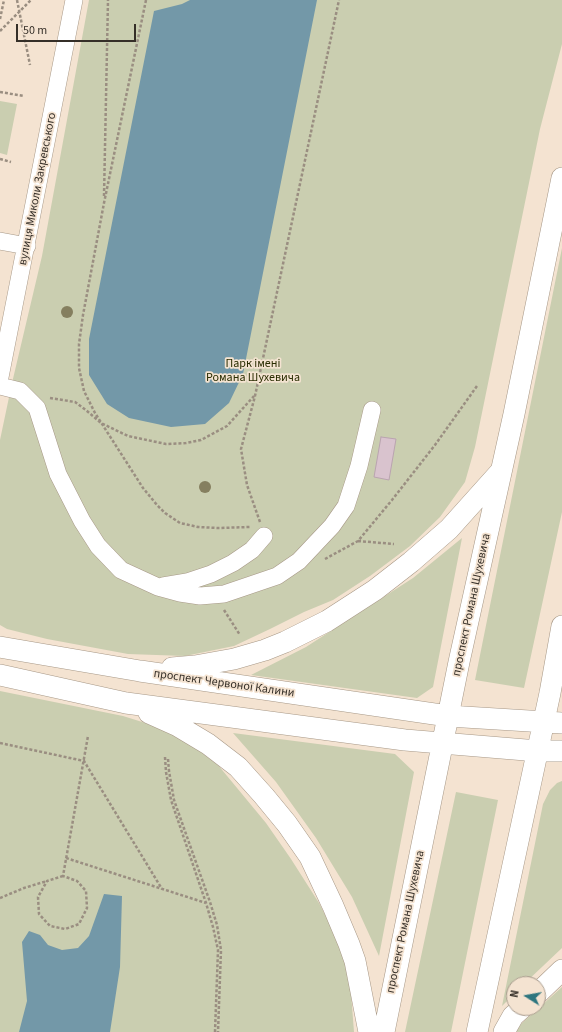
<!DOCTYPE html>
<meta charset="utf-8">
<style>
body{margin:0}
#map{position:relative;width:562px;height:1032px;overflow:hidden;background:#f4e3d1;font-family:"Source Sans 3",sans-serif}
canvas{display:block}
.north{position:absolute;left:506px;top:976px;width:40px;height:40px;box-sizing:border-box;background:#f4e3d1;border:1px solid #a89b8d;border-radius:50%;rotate:281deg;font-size:11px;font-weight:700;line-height:16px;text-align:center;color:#352f28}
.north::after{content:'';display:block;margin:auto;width:14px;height:18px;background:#2e767f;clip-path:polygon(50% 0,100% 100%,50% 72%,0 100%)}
.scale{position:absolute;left:16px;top:24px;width:120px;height:18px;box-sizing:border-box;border:2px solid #352f28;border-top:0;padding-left:5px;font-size:12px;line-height:14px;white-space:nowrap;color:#352f28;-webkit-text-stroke:3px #f4e3d1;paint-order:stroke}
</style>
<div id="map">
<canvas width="562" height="1032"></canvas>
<div class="north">N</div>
<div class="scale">50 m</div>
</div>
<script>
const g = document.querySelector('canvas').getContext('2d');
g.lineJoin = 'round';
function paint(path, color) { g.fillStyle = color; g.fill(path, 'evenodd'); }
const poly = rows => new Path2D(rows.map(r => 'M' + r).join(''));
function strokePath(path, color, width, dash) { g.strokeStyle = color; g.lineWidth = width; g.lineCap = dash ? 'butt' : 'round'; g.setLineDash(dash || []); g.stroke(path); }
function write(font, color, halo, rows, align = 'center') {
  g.font = font + ' "Source Sans 3",sans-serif'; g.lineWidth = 3.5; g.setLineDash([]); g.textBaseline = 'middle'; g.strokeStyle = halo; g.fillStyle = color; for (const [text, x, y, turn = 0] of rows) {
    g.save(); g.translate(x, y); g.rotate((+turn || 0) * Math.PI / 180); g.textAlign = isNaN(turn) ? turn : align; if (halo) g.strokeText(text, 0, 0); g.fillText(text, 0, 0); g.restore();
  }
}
paint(poly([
 [89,0,562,0,562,44,540,129,475,447,465,482,440,517,410,546,370,576,333,600,304,612,270,629,234,646,185,656,128,654,47,639,7,629,0,625,0,440,12,383,42,256],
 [0,101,17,104,7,155,0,153],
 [562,248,562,512,524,688,475,680],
 [462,538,433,687,417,698,251,675,306,647,413,578],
 [0,691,123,716,155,726,181,737,218,765,266,823,291,859,319,903,338,940,345,959,351,993,354,1032,0,1032],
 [233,733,395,754,414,772,379,956,352,897,316,838,276,782],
 [562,781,562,948,524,984,514,984,514,994,502,1006,543,804,550,790,557,783],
 [456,792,498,800,451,1032,405,1032],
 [562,987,562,1032,516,1032,521,1024]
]), '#caceb0');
paint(poly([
 [190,0,317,0,243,374,229,403,205,424,171,427,129,418,107,404,89,375,89,339,154,11,182,4],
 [104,894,122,896,120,967,110,1032,19,1032,27,1001,22,942,29,931,40,935,48,945,62,950,78,948,89,936]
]), '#7398a8');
const building = poly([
 [381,437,396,439,389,480,374,477,381,437]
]);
paint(building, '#d9c3ce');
strokePath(building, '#baa4b0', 1);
const minor = poly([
 [0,241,27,246],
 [0,377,74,0],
 [0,386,20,391,37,408,58,474,82,521,98,546,121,570,158,587,180,593,200,596,224,594,277,576,299,561,315,544,332,526,346,506,359,466,372,410],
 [163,586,187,582,211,574,233,563,252,550,264,536]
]);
const major = poly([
 [0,647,140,671,448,716,562,723],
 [172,668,195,666,234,659,265,650,285,642,327,621,375,590,411,562,449,529,501,471],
 [0,675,126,703,405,740,538,751,562,751],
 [149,713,178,726,208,744,238,767,264,796,287,824,310,857,333,906,349,944,355,961,369,1032],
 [538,993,562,970],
 [384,1032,459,662,514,414,562,178],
 [477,1032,550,693,562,626],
 [504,1032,513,1016,522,1008]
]);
strokePath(minor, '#a79887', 18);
strokePath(major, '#a79887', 22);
strokePath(poly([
 [17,0,30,65],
 [146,0,104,203,83,315,79,344,79,368,84,391,95,413,143,488,157,505,165,513,180,523,198,527,218,528,250,527],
 [0,19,4,0],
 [0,31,31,0],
 [0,92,24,96],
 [0,159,11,162],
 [104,196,108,0],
 [50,398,75,402,87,411,101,423,128,436,166,444,186,443,201,440,227,426,254,396],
 [260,522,247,485,241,449,255,396,339,0],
 [358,541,394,544],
 [325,559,358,541,392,500,435,445,477,386],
 [224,610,240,635],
 [0,743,84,761,162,889],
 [165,757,166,772,171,800,206,903,213,927,218,950,215,1032],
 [168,759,169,771,174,800,210,902,217,925,221,950,218,1032],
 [66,858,206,903],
 [63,876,47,881,38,897,39,914,50,926,65,929,79,924,87,908,86,891,77,881,63,876,88,736],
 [0,898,24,888,47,881]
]), '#9a8e81', 2.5, [3, 2]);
strokePath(minor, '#fff', 17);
strokePath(major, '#fff', 21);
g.fillStyle = '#857f5f';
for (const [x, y] of [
 [67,312],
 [205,487]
]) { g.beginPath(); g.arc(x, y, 6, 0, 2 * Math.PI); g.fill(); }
write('12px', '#352f28', '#f4e3d1', [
 ["вулиця Миколи Закревського",38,189,-79],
 ["проспект Романа Шухевича",472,605,-78],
 ["проспект Червоної Калини",224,684,8],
 ["проспект Романа Шухевича",406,922,-78]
]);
write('12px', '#2a2d02', '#f4e3d1', [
 ["Парк імені",253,364],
 ["Романа Шухевича",253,378]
]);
</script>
